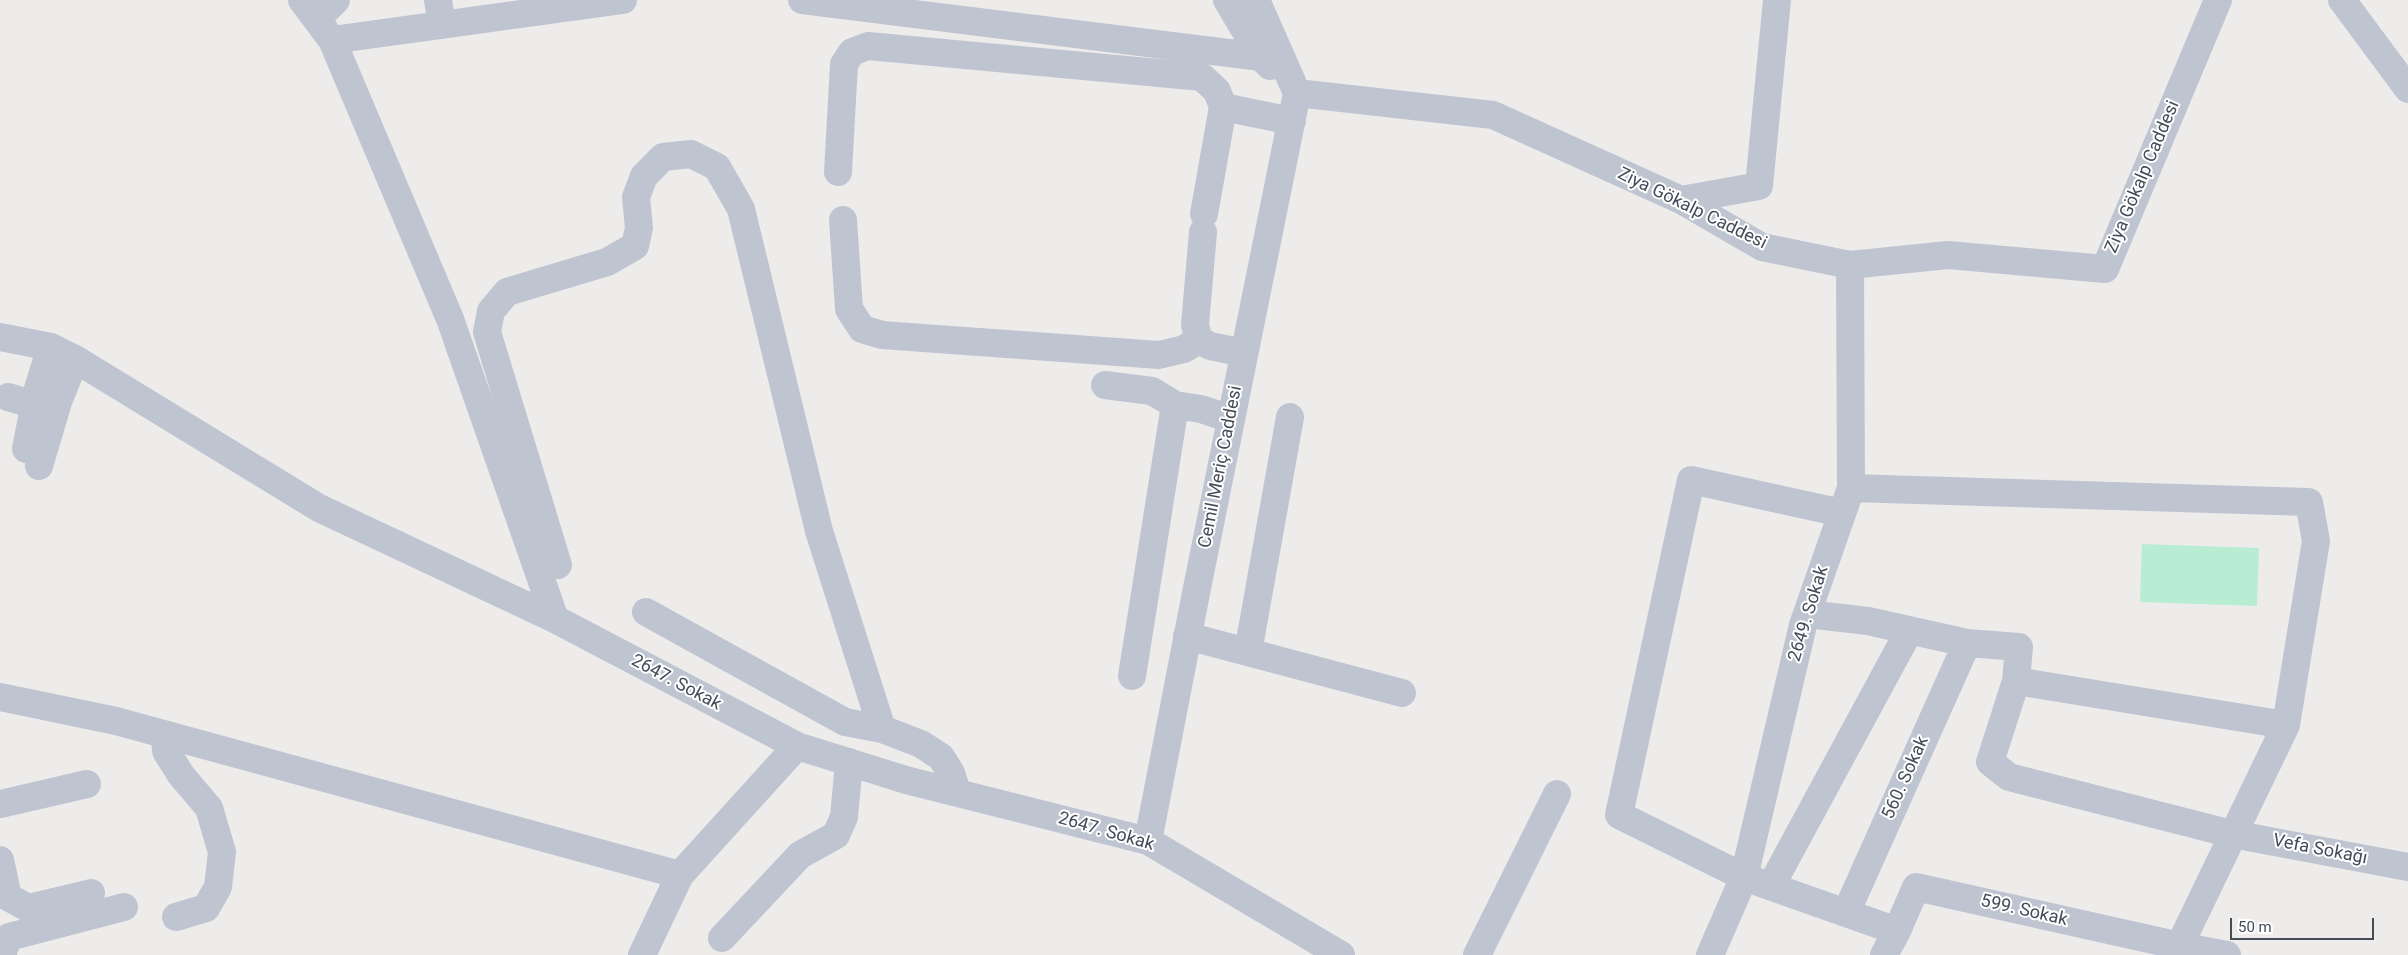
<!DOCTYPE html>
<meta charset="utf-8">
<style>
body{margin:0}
#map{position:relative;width:2408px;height:955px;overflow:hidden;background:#eeebeb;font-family:Roboto,sans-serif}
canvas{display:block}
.scale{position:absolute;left:2230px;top:918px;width:144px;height:22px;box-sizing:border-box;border:2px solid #444c58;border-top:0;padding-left:6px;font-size:15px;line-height:18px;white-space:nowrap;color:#444c58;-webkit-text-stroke:4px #fff;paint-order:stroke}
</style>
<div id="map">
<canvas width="2408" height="955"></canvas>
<div class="scale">50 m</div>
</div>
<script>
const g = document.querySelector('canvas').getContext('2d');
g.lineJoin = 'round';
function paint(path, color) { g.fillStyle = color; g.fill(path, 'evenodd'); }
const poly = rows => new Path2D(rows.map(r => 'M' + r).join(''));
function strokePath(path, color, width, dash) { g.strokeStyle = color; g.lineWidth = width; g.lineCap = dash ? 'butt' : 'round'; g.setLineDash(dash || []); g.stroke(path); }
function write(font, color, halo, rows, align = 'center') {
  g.font = font + ' Roboto,sans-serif'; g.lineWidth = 4; g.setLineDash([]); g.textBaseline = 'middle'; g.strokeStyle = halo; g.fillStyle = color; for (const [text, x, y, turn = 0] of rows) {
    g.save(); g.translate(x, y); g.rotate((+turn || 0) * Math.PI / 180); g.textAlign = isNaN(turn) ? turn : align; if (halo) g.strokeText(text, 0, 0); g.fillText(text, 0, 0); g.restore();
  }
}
paint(poly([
 [2142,544,2259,548,2257,606,2140,602]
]), '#b8edd4');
strokePath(poly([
 [302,0,332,40,450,319,555,619],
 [438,0,442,25],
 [802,0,1261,57],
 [1227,0,1261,57,1270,66],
 [2342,0,2408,89],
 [317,19,336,0],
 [332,40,623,0],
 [1297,93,1493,115,1681,200,1762,247,1850,265,1948,255,2105,269,2218,0],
 [1223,107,1292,121],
 [838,172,844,64,852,52,868,46,1202,77,1217,91,1223,107,1204,214],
 [1681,200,1759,186,1777,0],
 [843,220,849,309,862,329,882,335,1159,355,1184,349,1199,340],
 [1203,232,1195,325,1199,340,1210,346,1244,353],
 [0,337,51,347,75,359,319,508,555,619,797,746,906,780,1148,841,1341,955],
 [1105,385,1152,391,1175,405,1201,409,1231,419],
 [8,397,35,405],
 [26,449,37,392,51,347],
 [39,466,58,402,75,359],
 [1851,488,2309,502,2316,541,2286,725,2175,955],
 [1842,513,1691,480,1619,815,1744,877,1897,931,1884,955],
 [558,565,487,332,491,311,507,292,607,262,635,246,639,228,636,197,644,176,663,157,691,154,717,167,741,209,819,531,882,729,921,744,941,757,951,773,957,792],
 [646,612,845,722,882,729],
 [1807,614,1868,621,1967,643,2019,647,2016,681],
 [1187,636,1402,693],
 [1248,652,1290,417],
 [1132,676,1175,405],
 [0,697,116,721,680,875],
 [2286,725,2016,681,1990,762,2009,777,2232,834,2408,867],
 [165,735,166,751,181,775,209,808,222,852,218,887,206,908,176,917],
 [0,804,87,784],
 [1148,841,1197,588,1297,93,1256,0],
 [0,860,8,897,28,908,91,893],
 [1771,886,1909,631],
 [1846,913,1967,643],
 [1897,931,1916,887,2180,946,2227,955],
 [722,938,800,855,836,835,844,817,849,762],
 [3,955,3,951,9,937,124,907],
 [642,955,680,875,797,746],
 [1477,955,1557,794],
 [1710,955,1744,877,1803,625,1851,488,1850,265]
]), '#bec5d1', 28);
write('18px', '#444c58', '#fff', [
 ["Ziya Gökalp Caddesi",2143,177,-67],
 ["Ziya Gökalp Caddesi",1692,209,26],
 ["Cemil Meriç Caddesi",1221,467,-79],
 ["2649. Sokak",1809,614,-73],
 ["2647. Sokak",676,683,28],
 ["560. Sokak",1906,778,-66],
 ["2647. Sokak",1106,832,16],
 ["Vefa Sokağı",2320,850,11],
 ["599. Sokak",2024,911,13]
]);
</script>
